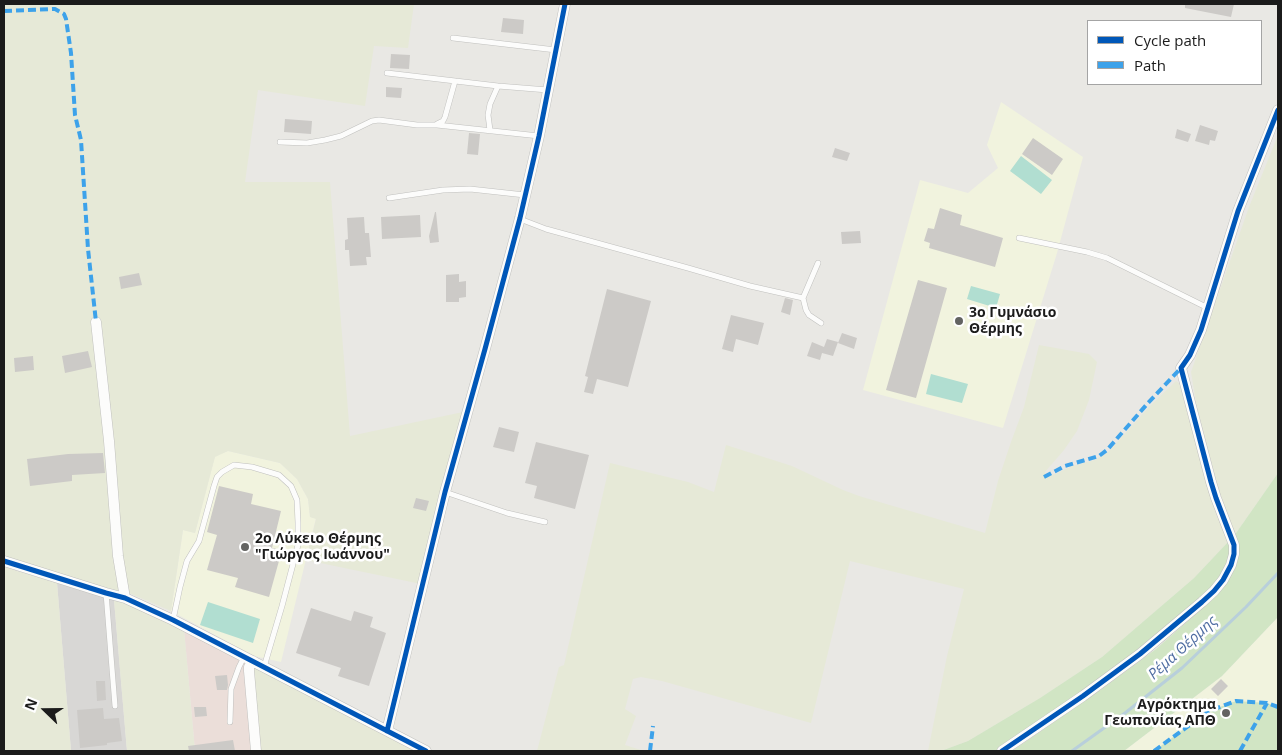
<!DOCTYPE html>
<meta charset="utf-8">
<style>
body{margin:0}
#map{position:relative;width:1282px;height:755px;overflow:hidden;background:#e9e8e4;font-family:"Open Sans",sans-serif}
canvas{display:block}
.frame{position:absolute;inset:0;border:5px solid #1b1b1b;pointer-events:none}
.legend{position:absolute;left:1087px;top:20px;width:175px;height:65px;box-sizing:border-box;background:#fff;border:1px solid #a4a4a4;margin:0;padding:6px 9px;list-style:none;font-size:15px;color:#1b1b1b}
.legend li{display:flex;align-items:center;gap:10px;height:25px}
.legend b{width:25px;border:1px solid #a4a4a4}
.north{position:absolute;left:20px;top:685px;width:50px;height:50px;-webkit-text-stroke:4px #fff;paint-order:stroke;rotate:292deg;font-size:14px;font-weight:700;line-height:20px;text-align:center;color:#1b1b1b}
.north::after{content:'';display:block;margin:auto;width:18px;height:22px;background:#1b1b1b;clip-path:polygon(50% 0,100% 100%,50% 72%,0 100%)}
</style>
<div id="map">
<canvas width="1282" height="755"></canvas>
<div class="frame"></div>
<ul class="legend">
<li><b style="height:6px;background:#0057b8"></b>Cycle path</li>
<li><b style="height:6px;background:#3da2ea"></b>Path</li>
</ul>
<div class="north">N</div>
</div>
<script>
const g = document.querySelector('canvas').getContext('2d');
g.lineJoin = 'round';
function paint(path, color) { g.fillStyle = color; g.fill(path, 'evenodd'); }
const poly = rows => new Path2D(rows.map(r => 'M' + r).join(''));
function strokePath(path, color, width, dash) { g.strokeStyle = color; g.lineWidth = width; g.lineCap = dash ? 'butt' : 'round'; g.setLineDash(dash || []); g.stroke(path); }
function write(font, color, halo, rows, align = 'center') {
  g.font = font + ' "Open Sans",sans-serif'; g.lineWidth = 5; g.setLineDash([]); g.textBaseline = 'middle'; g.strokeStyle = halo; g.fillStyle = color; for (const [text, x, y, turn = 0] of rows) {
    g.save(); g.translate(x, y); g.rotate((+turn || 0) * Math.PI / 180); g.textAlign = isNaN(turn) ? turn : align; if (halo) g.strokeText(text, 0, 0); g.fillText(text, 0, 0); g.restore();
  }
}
paint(poly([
 [57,583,114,600,127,751,71,751]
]), '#d8d7d5');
paint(poly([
 [184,629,246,662,253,751,195,751]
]), '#ebded9');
paint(poly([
 [1001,102,1083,157,1057,253,1003,428,863,390,920,180,968,193,998,168,987,145],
 [228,451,280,463,297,479,308,499,310,517,316,518,281,662,254,656,171,611,183,530,195,533,215,456],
 [1278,617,1278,751,1124,751,1222,676]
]), '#f1f3de');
paint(poly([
 [4,4,414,4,408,48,374,46,365,106,258,90,245,182,330,182,350,436,463,412,421,584,306,560,316,519,310,517,308,499,297,479,280,463,228,451,215,457,195,533,183,530,171,611,129,593,95,586,4,556],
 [1278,135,1278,473,1234,536,1227,519,1215,477,1196,403,1191,372,1249,207],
 [1039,345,1089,354,1097,362,1089,400,1077,431,1064,450,1045,472,1047,476,1055,474,1072,466,1095,460,1108,452,1150,406,1176,381,1179,383,1216,514,1227,538,1228,542,1194,578,1102,657,1040,698,968,741,941,751,928,751,947,656,964,589,850,561,811,723,662,681,641,677,633,679,625,709,636,716,625,745,644,751,537,751,559,667,564,665,610,463,688,482,714,492,726,445,792,466,843,490,859,496,985,533,998,481,1011,442,1024,407],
 [4,567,57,583,71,751,4,751],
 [114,600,125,603,184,629,195,751,127,751],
 [257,667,306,692,415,751,259,751,253,669]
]), '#e6e9d7');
paint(poly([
 [1278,473,1278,617,1222,676,1124,751,1012,751,1099,691,1156,649,1214,598,1230,577,1237,563,1239,552,1234,536],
 [1228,542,1230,549,1227,566,1211,589,1139,651,999,751,941,751,968,741,1040,698,1102,657,1194,578],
 [1236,701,1267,703,1278,707,1278,751,1154,751,1209,711]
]), '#d1e5c4');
paint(poly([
 [1021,156,1052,180,1041,194,1010,171],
 [971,286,1000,294,996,308,967,299],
 [931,374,968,384,962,403,926,394],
 [208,602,260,619,253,643,200,625]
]), '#b1ded1');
strokePath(poly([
 [1072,751,1125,713,1182,668,1246,607,1278,573]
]), '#b8cfdb', 3);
paint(poly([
 [1185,4,1234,4,1231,17,1185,8],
 [503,18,524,20,523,34,501,32],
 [391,54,410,55,409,69,390,68],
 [386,87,402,88,401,98,386,97],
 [285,119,312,121,311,134,284,132],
 [1200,125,1218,131,1215,141,1210,140,1209,145,1195,141],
 [1177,129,1191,134,1188,142,1175,138],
 [469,133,480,134,478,155,467,154],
 [1033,138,1063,159,1052,175,1022,154],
 [835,148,850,153,847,161,832,157],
 [940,208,962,215,960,225,1003,238,995,267,929,248,930,243,924,241,928,228,934,229],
 [435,212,436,212,439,242,430,243,429,236],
 [420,215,421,237,382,239,381,217],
 [364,217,365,233,369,233,371,257,366,257,367,265,350,266,349,250,345,250,345,240,348,239,347,218],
 [860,231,861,243,842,244,841,232],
 [139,273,142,285,121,289,119,277],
 [459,274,459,282,466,281,466,297,459,298,459,302,446,302,446,275],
 [918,280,947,288,916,398,886,390],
 [607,289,651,301,628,387,597,379,593,394,584,392,588,377,585,376],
 [785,298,793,300,790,315,781,312],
 [731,315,764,323,758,345,736,339,733,352,722,349],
 [842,333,857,338,854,349,838,343],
 [827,339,838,342,833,356,822,353,820,360,807,356,812,342,824,347],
 [88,351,92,367,65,373,62,356],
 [33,356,34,370,15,372,14,358],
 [499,427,519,432,514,452,493,447],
 [536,442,589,455,575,509,534,498,537,486,525,483],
 [103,453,105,473,72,475,72,481,30,486,27,459,68,454],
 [219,486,253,494,251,504,281,511,272,548,282,550,269,597,235,587,238,578,207,570,217,535,207,532],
 [416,498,429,501,426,511,413,508],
 [311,608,351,621,354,611,373,617,370,627,386,633,369,686,338,676,341,668,296,653],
 [227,675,228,685,227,690,217,690,215,676],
 [1221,679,1228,686,1218,696,1211,689],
 [96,681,105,681,106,700,97,701],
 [194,707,206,707,207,716,195,717],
 [103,708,104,719,119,718,122,741,107,743,107,745,80,748,77,710],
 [233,740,235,751,189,751,188,746]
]), '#cccac7');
const service = poly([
 [453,38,556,50],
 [387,73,498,86,548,90],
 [437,124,443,121,445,117,455,81],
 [490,130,488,115,490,104,498,86],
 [280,142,307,143,325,140,341,136,372,121,379,120,417,125,437,125,539,136],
 [389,198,443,190,470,189,525,195],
 [520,219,546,229,688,268,750,286,803,298],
 [1019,238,1087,252,1107,258,1208,308],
 [818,263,803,298,806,310,809,315,821,323],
 [445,492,507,513,545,522],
 [106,593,115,706],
 [173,620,180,587,187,561,199,541,214,486,217,477,222,472,234,465,252,467,279,475,291,486,297,500,298,523,298,545,282,606,264,667],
 [230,722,231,689,239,667,244,657]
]);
const minor = poly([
 [96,322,109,441,118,556,125,598],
 [4,561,106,593,125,598,173,620,426,751],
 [253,661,249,667,249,671,256,751],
 [387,731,445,492,485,349,520,218,539,136,565,4],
 [1002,751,1083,696,1140,654,1202,602,1214,591,1223,580,1231,565,1234,554,1234,545,1216,498,1211,482,1181,368,1190,355,1201,330,1238,211,1278,110]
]);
strokePath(service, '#c0c0be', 6);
strokePath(minor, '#c0c0be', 11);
strokePath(service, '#fcfcfb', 5);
strokePath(minor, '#fcfcfb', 10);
strokePath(poly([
 [4,11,55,9,64,14,66,19,71,53,75,115,81,140,88,249,96,322],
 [1044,477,1065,466,1099,456,1107,450,1148,403,1181,368],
 [650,751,653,726],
 [1154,751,1209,711,1236,701,1267,703,1278,707],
 [1240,751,1267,703]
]), '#3da2ea', 4, [8, 4]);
strokePath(poly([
 [4,561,106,593,125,598,173,620,426,751],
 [387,731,445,492,485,349,520,218,539,136,565,4],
 [1002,751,1083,696,1140,654,1202,602,1214,591,1223,580,1231,565,1234,554,1234,545,1216,498,1211,482,1181,368,1190,355,1201,330,1238,211,1278,110]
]), '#0057b8', 5);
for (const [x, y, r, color] of [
 [959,321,5,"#636361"],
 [245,547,5,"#636361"],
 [1226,713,5,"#636361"]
]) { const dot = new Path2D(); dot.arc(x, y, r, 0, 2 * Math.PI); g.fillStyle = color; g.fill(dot); strokePath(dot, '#fff', 2); }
write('bold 14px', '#1b1b1b', '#fff', [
 ["3ο Γυμνάσιο",969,313],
 ["Θέρμης",969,329],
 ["2ο Λύκειο Θέρμης",255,539],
 ["\"Γιώργος Ιωάννου\"",255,555],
 ["Αγρόκτημα",1216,705,"right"],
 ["Γεωπονίας ΑΠΘ",1216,721,"right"]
], 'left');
write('italic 15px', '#4f6da2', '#fff', [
 ["Ρέμα Θέρμης",1183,648,-42]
]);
</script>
